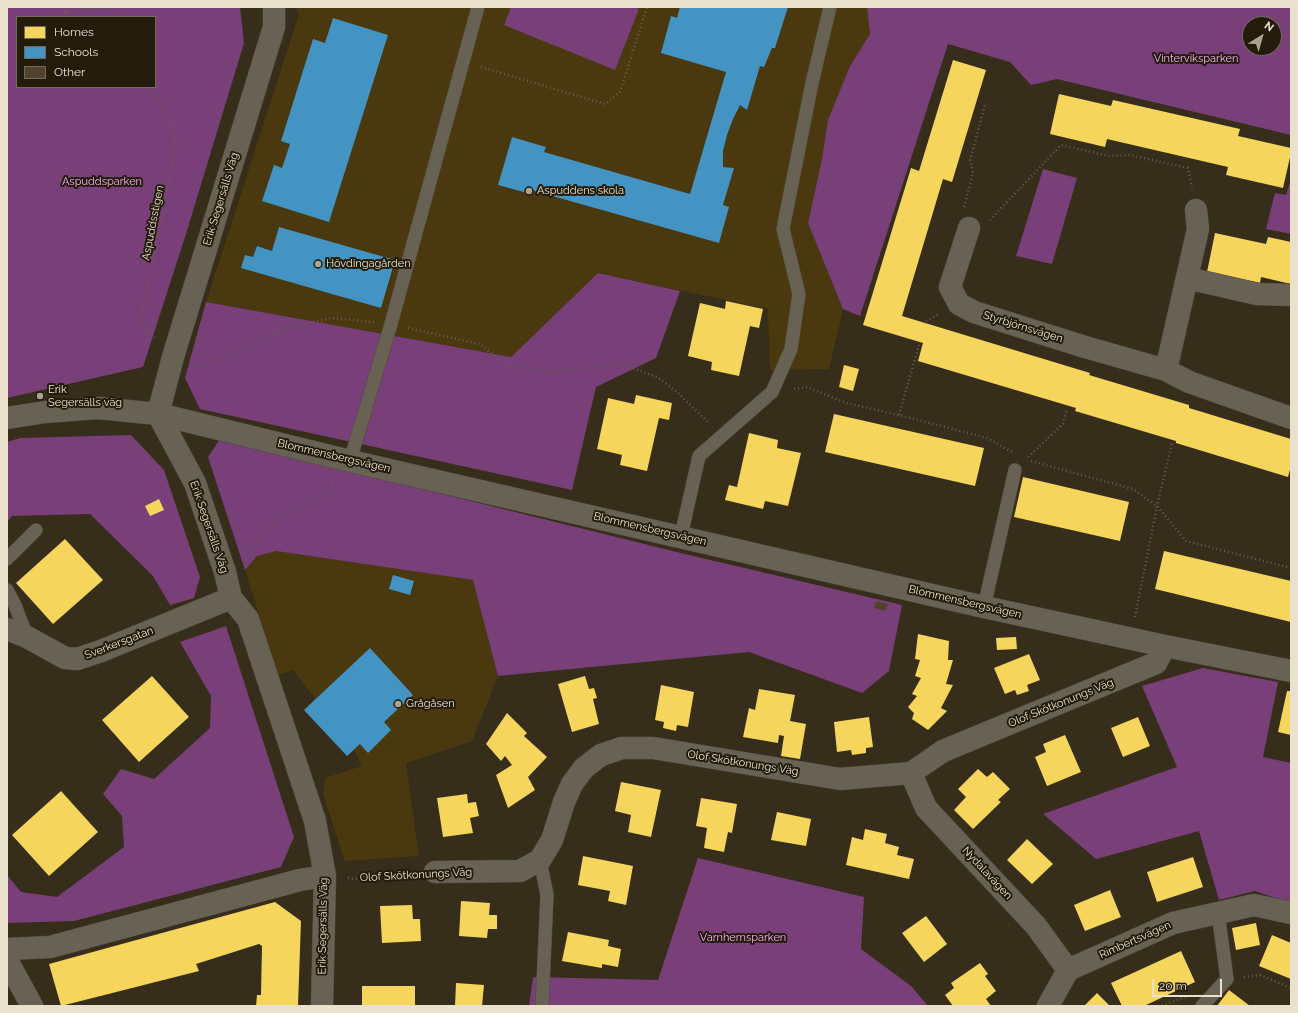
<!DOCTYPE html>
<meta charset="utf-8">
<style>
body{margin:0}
#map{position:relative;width:1298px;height:1013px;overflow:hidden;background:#362e1b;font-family:Raleway,sans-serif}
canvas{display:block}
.frame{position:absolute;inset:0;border:8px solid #eae1cd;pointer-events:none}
.legend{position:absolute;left:16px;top:16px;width:140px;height:72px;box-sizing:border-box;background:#231c0d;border:1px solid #736b5a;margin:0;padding:5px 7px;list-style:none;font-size:12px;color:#eae1cd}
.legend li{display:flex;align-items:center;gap:8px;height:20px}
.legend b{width:20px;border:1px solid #736b5a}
.north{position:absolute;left:1242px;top:16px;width:40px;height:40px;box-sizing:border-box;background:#231c0d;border:1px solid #736b5a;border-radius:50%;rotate:37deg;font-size:11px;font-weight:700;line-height:16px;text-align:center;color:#eae1cd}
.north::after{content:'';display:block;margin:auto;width:14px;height:18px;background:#aba28f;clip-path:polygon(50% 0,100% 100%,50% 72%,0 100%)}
.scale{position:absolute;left:1152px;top:979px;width:70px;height:18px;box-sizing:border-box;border:2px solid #eae1cd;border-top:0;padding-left:5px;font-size:12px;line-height:14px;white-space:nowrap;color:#eae1cd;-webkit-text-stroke:3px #231c0d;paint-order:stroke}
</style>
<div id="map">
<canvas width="1298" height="1013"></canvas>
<div class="frame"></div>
<ul class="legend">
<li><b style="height:11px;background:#f6d55c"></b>Homes</li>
<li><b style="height:11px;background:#4393c3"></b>Schools</li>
<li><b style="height:11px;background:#53432d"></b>Other</li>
</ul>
<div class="north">N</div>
<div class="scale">20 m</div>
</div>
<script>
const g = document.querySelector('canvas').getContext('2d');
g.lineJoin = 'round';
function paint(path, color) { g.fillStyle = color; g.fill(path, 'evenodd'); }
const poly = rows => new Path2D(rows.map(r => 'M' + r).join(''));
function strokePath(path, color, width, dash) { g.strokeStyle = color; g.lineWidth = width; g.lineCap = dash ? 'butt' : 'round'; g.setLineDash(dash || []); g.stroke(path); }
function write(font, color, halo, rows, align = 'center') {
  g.font = font + ' Raleway,sans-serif'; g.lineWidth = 4; g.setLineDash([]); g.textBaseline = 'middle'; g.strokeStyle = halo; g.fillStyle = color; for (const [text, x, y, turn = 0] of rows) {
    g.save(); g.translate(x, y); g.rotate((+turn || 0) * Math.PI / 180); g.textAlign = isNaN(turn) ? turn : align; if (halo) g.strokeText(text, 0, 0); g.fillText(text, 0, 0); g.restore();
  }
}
paint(poly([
 [295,7,511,7,504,25,638,9,634,7,867,7,870,34,850,66,828,120,822,159,808,223,843,309,829,369,770,370,768,309,598,273,511,357,206,302,299,14],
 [276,551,474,580,498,676,472,741,406,763,419,856,345,861,323,794,325,778,362,766,354,750,347,756,304,710,315,698,293,670,278,675,245,570,257,556]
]), '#4a380f');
paint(poly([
 [7,7,240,7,244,43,186,234,143,367,7,398],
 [17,17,155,17,155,87,17,87],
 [511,7,634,7,639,9,615,70,504,25],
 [867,7,1291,7,1291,135,1057,79,1031,85,1010,62,948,44,860,316,843,309,808,223,822,159,828,120,850,66,870,34],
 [1250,24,1274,24,1274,48,1250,48],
 [1043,169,1077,178,1052,264,1016,256],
 [1291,179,1291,234,1266,229,1275,193,1286,195],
 [598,273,680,291,656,358,596,387,572,490,200,409,185,378,206,302,511,357],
 [131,435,164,470,200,577,194,598,170,605,153,576,90,514,12,516,7,522,7,442,20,438],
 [220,439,689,555,902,605,889,671,862,693,749,652,498,676,473,580,276,551,257,556,245,570,208,457],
 [226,626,294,837,281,867,74,921,7,923,7,875,21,892,57,897,124,847,122,816,103,794,121,769,154,779,210,728,211,696,180,642],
 [1203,668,1278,682,1263,757,1291,763,1291,903,1255,891,1219,900,1199,831,1096,859,1043,814,1177,767,1142,686],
 [698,858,864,897,861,949,911,986,928,1006,529,1006,533,977,658,980]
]), '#793f78');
paint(poly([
 [953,60,986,70,952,182,943,179,902,316,1090,373,1089,375,1189,405,1189,408,1291,439,1291,466,1288,477,1176,443,1176,441,1075,411,1076,408,918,361,923,343,863,325,911,168,919,171],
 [1059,94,1111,106,1113,100,1240,129,1238,136,1291,148,1291,153,1283,188,1226,175,1228,167,1107,139,1105,147,1050,134],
 [1215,233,1266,244,1268,237,1291,242,1291,284,1261,277,1260,283,1207,272],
 [726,301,763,309,759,328,750,326,739,376,711,370,712,362,688,356,700,303,725,309],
 [844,365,859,369,853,391,839,387],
 [636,395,672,403,669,420,659,418,647,471,620,465,622,455,597,449,608,398,634,404],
 [834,414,984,448,975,486,825,452],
 [749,433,778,440,777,448,801,453,788,506,765,501,763,509,725,500,729,485,737,487],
 [1023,477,1129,502,1120,541,1014,517],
 [159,499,164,510,150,516,145,506],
 [65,539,103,580,53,624,16,583],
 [1164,551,1291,581,1291,622,1155,589],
 [918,634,949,641,948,660,953,660,946,684,953,685,941,708,947,711,928,730,912,719,914,713,908,707,917,696,912,694,921,678,915,676,920,660,915,659],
 [1016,637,1017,649,997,650,996,638],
 [1029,654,1040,680,1027,685,1029,691,1017,695,1015,690,1005,694,994,668],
 [152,676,189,717,139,762,102,720],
 [585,676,589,689,594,688,597,698,593,699,599,724,572,732,558,684],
 [661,685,694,692,688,727,677,725,676,731,663,728,664,722,655,720],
 [759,689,795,695,790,721,806,724,800,759,781,756,784,736,779,735,778,743,743,737,749,708,755,710],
 [1287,691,1291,691,1291,735,1278,732],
 [507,713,527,733,524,736,547,757,528,777,535,790,508,808,496,775,512,765,505,756,501,761,486,744],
 [869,717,873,747,866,748,866,753,852,755,851,750,837,752,834,722],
 [1138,717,1150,746,1123,757,1111,728],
 [1065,735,1081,772,1047,786,1035,757,1046,752,1043,744],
 [978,769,987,777,993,772,1010,789,998,800,1001,802,973,829,954,810,966,797,958,789],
 [621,782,661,790,651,837,628,832,631,815,615,811],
 [61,791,98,832,49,876,12,835],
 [467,794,468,803,476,802,479,816,470,818,473,833,443,837,437,798],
 [701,798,737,804,732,833,728,832,724,852,704,848,707,828,696,826],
 [777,812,811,819,806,846,771,840],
 [865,829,887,834,885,843,899,847,897,855,914,859,909,879,846,865,852,837,863,840],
 [1027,839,1053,864,1032,884,1007,860],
 [583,856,633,866,626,905,608,901,610,891,578,885],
 [1193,857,1203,887,1157,902,1147,872],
 [1110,890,1121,917,1085,931,1074,905],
 [461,901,490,903,489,915,497,915,497,929,488,929,487,938,459,936],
 [275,902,301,921,298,1006,256,1006,257,995,261,995,262,946,259,944,196,964,199,971,61,1006,49,964],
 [412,905,413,919,420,919,421,941,382,943,380,906],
 [926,916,947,944,924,962,902,933],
 [1256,923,1260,945,1236,950,1232,928],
 [568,932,609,940,608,946,621,949,618,967,602,964,602,968,562,961],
 [1272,935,1291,943,1291,979,1259,966],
 [1181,951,1195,982,1144,1006,1122,1006,1111,983],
 [980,963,988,974,985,976,996,991,986,999,991,1006,953,1006,945,995,954,988,951,983],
 [456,983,484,985,482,1006,455,1006],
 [362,986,415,986,415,1006,362,1006],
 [1229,990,1250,1006,1217,1006],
 [1097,993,1110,1006,1084,1006]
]), '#f6d55c');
paint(poly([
 [680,7,788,7,775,48,772,48,764,67,760,66,747,110,740,105,733,119,727,135,723,151,723,167,734,168,723,205,729,207,719,243,531,190,531,194,498,185,512,137,546,147,544,152,690,194,726,72,661,53,671,16,677,18],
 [333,18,388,35,329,222,262,201,274,165,282,168,290,144,281,141,313,39,325,43],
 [279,227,395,260,381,308,241,268,245,255,253,257,257,246,272,251],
 [393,575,414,581,410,595,389,589],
 [370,648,413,695,384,722,391,730,368,753,360,744,347,756,304,710]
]), '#4393c3');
paint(poly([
 [876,601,888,604,886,611,874,608]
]), '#53432d');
const lane = poly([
 [350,461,391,324,478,7],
 [681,536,699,456,772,392,791,349,799,294,783,229,812,83,830,7],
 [7,559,36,530],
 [7,590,15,605,27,637],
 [984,607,1015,470],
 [540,860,547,895,542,1006],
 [1202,1006,1227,979,1218,913]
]);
const street = poly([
 [274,7,274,27,173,357,158,414,195,483,225,572,231,598,248,619,315,821,325,876,322,1006],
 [969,228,950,287,959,304,974,312,1085,347,1166,370,1189,382,1291,418],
 [1187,278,1257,294,1291,295],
 [1166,370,1198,229,1196,210],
 [7,418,45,412,98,408,158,414,350,461,984,607,1165,646,1291,671],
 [7,629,27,637,65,658,77,659,101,651,231,598],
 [911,773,926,808,1036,926,1068,970],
 [435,872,520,871,540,860,552,840,564,802,572,784,584,768,601,755,622,748,653,748,840,779,911,773,943,751,1156,663,1165,646],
 [7,949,50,947,300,880,325,876],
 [7,960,32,1006],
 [1048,1006,1068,970,1173,923,1254,905,1291,913]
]);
strokePath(lane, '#524b3d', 14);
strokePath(street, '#524b3d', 23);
strokePath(poly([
 [59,7,70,17],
 [64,12,127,7],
 [481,67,605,104,620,92,647,7],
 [146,87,156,96,171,124,176,145,162,218,140,322,155,338],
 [964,207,973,173,970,160,985,105],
 [990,220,1061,145,1109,156,1130,155,1188,168,1192,187],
 [926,321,939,314],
 [408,328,480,344,506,365,553,372,620,364,657,377,676,391,709,423],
 [195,365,202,367,289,327,332,318,374,322],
 [794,389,807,387,846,403,899,415,987,438,1012,452],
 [899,415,919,345],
 [1028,457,1063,424,1067,409],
 [1031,461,1133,489,1157,506,1186,541,1291,568],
 [244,554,277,520,329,493,333,481],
 [1135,617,1157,506,1172,443],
 [348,878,353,879,412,874],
 [1244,977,1260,975,1291,988],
 [1162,1006,1187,996]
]), '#666053', 2.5, [1, 3]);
strokePath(lane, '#686254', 13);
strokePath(street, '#686254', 22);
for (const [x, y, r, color] of [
 [529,191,4,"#aba28f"],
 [318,264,4,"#aba28f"],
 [40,396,4,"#aba28f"],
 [398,704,4,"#aba28f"]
]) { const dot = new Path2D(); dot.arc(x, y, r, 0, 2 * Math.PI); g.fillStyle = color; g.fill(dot); strokePath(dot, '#231c0d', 1.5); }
write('11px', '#fbadfc', '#231c0d', [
 ["Vinterviksparken",1196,59],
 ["Aspuddsparken",102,182],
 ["Varnhemsparken",743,938]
]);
write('11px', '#eae1cd', '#231c0d', [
 ["Aspuddens skola",537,191],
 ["Hövdingagården",326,264],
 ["Erik",48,390],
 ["Segersälls väg",48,403],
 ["Grågåsen",406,704]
], 'left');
write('11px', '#eae1cd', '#231c0d', [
 ["Erik Segersälls Väg",221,199,-73],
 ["Aspuddsstigen",153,223,-79],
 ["Styrbjörnsvägen",1023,327,17],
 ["Blommensbergsvägen",334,456,13],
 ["Erik Segersälls Väg",209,527,71],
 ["Blommensbergsvägen",650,529,13],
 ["Blommensbergsvägen",965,602,13],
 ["Sverkersgatan",119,643,-21],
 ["Olof Skötkonungs Väg",1061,703,-22],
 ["Olof Skötkonungs Väg",743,763,9],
 ["Nydalavägen",987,873,47],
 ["Olof Skötkonungs Väg",416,875,-3],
 ["Erik Segersälls Väg",323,926,-89],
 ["Rimbertsvägen",1135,940,-24]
]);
</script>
